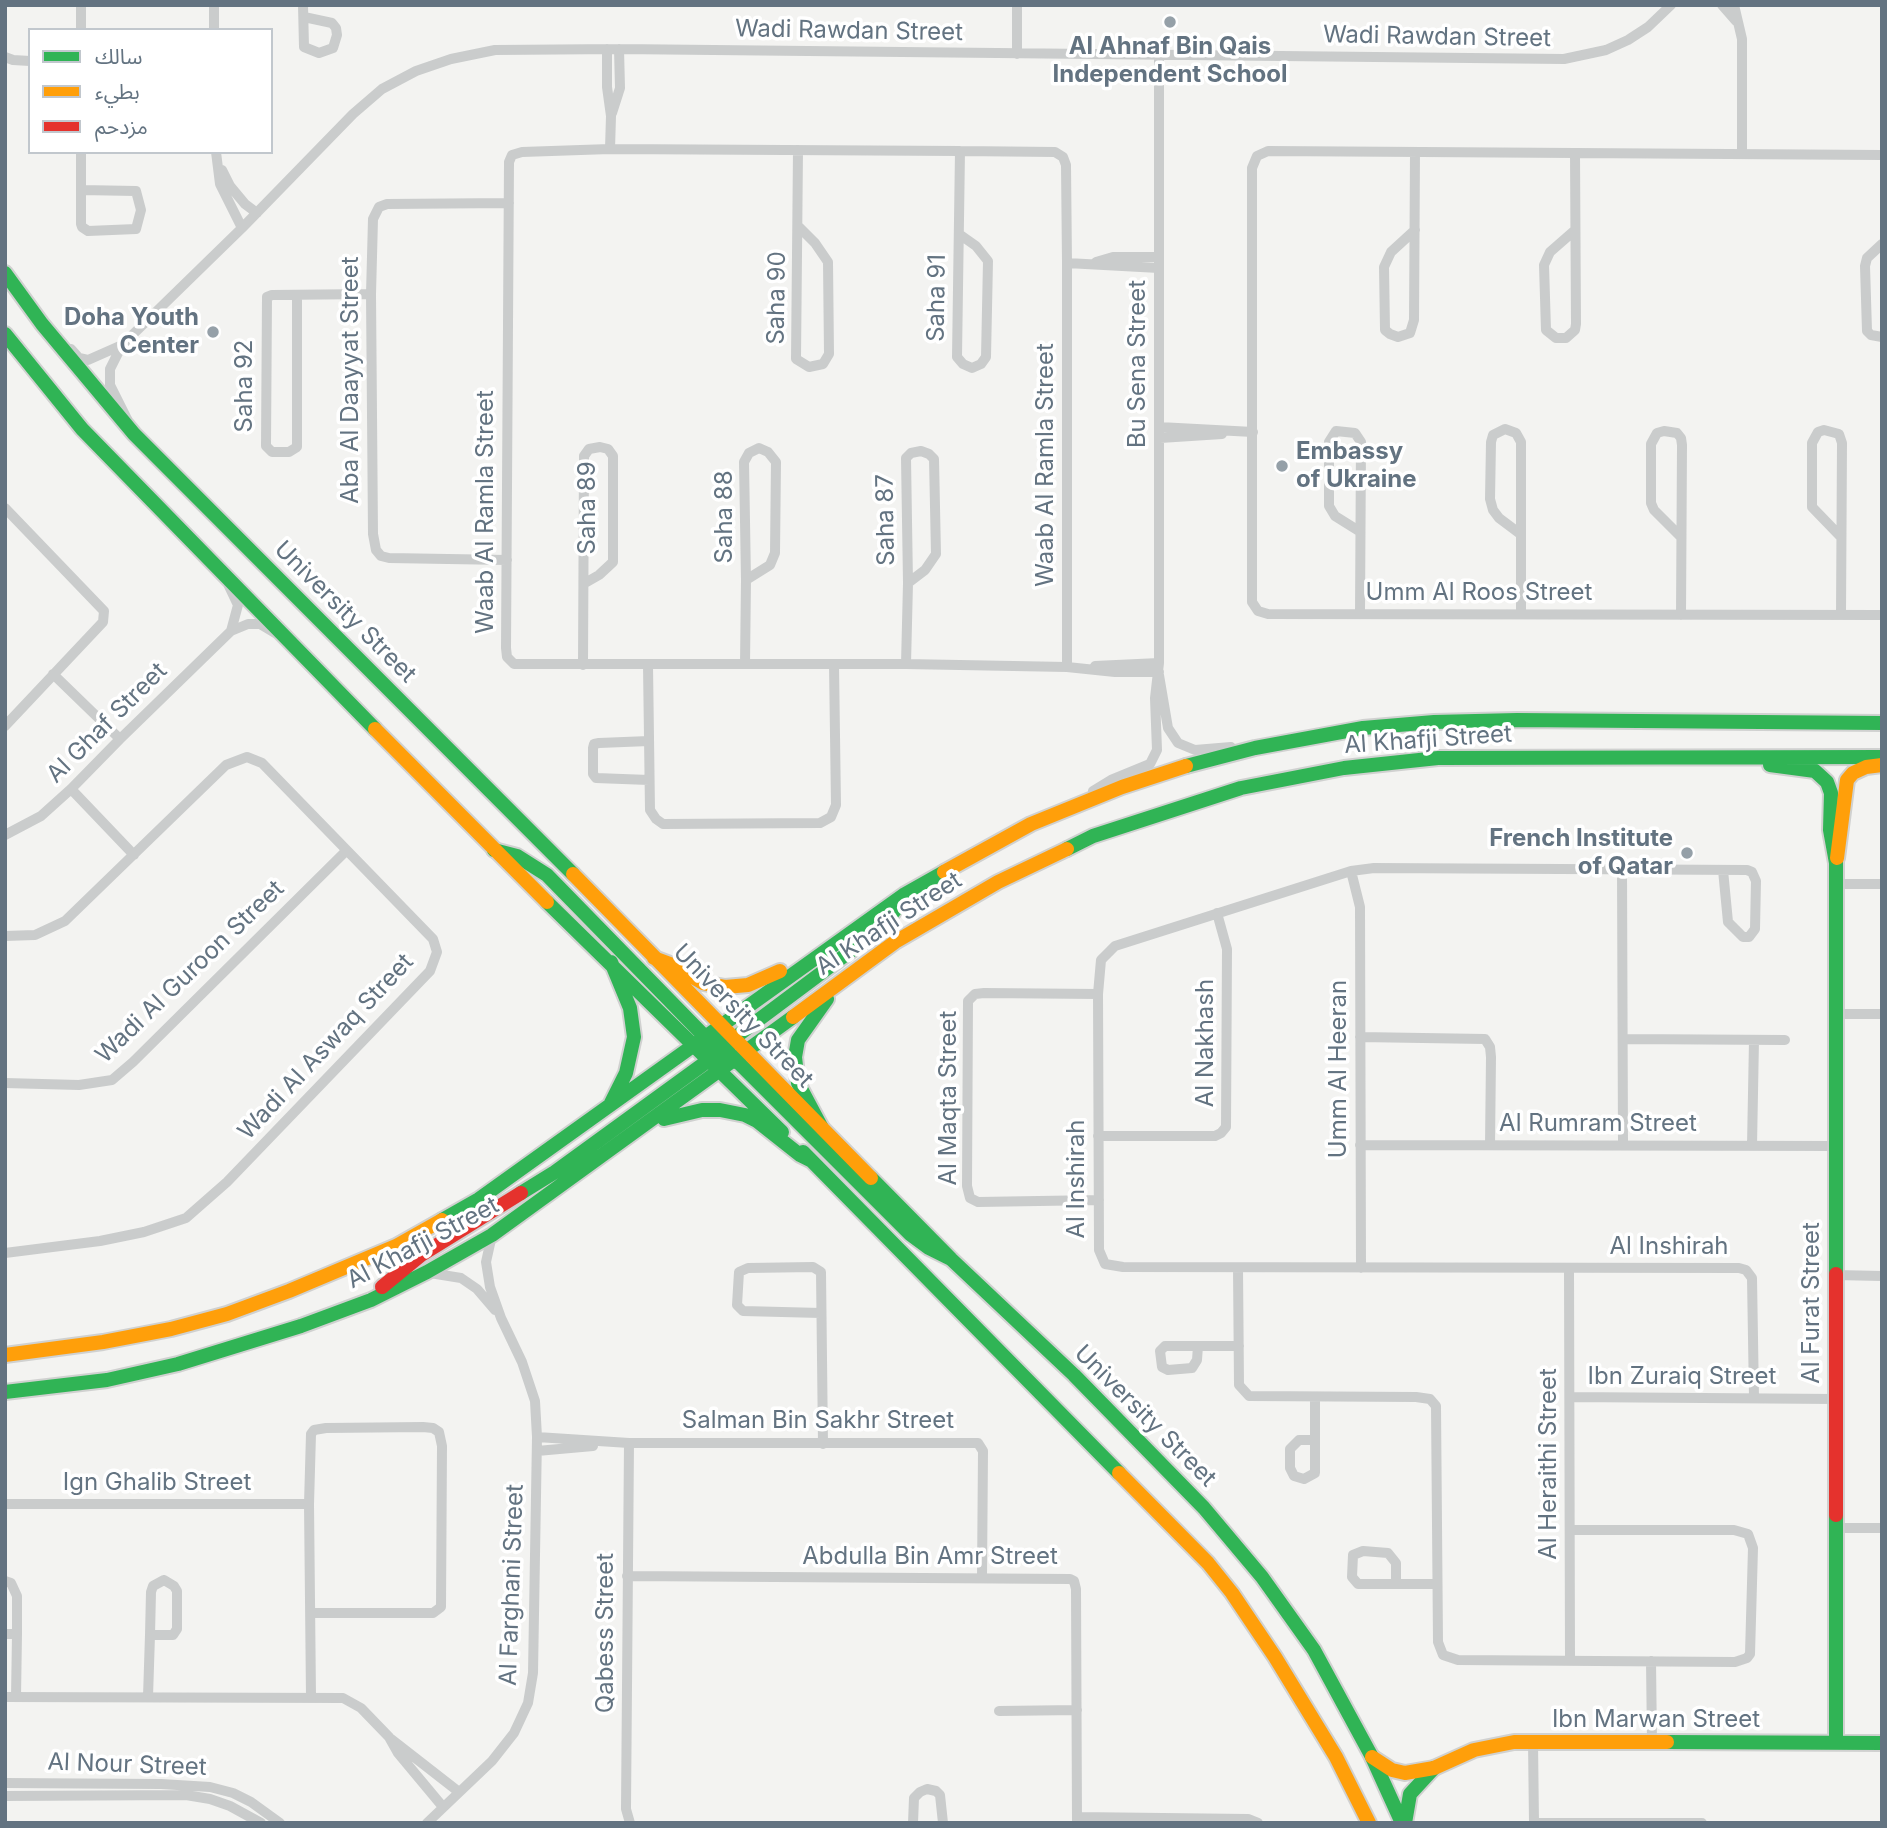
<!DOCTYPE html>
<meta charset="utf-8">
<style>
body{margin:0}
#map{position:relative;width:1887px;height:1828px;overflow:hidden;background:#f3f3f1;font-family:Inter,"Noto Sans Arabic",sans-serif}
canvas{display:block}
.frame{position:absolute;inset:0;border:7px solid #637381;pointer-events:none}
.legend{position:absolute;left:28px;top:28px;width:245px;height:126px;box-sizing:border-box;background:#fff;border:2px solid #c1c7cd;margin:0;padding:9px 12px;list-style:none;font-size:21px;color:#637381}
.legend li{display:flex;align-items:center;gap:14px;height:35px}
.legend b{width:35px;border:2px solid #c1c7cd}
</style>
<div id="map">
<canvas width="1887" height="1828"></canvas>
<div class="frame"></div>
<ul class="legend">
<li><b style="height:9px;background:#30b455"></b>سالك</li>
<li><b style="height:9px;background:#ff9f0a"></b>بطيء</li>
<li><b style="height:9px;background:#e5322d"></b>مزدحم</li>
</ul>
</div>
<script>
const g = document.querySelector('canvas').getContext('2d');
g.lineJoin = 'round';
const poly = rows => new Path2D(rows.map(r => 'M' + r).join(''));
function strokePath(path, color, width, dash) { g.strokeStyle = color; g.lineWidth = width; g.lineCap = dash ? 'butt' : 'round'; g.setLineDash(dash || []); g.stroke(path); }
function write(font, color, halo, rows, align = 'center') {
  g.font = font + ' Inter,sans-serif'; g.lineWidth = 7; g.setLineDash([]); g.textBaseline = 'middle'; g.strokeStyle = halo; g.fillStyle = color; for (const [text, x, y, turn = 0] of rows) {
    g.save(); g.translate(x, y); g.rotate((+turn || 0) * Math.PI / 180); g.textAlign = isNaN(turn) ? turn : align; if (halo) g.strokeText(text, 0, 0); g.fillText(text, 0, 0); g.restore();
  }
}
const fast = poly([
 [5,273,42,324,134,434,573,874],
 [5,334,82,429,375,729],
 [1770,765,1815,771,1827,782,1831,793,1830,830,1836,863,1836,1274],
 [1186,766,1255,748,1363,728,1434,722,1517,720,1882,723],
 [1067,849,1093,836,1241,788,1344,768,1438,758,1882,757],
 [494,850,517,856,547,875,713,1045],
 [547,902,782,1132],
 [611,962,630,1008,634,1037,626,1073,611,1103],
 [724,1055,740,1064,910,1234,929,1248,951,1259],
 [722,1060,733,1039,880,929,900,904],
 [664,1119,702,1110,720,1110,745,1115,757,1121,800,1155,812,1161],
 [823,1130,798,1083,795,1057,798,1040,827,999],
 [803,1152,1119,1473],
 [871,1178,951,1259,1074,1375,1204,1508,1262,1577,1314,1650,1372,1757,1402,1823],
 [521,1193,555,1172,709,1060,718,1048,720,1026],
 [442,1220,479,1199,905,894,944,872],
 [5,1392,107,1380,178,1364,301,1326,371,1300,427,1272,492,1235,793,1017],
 [1836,1515,1836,1743],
 [1667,1742,1882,1743],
 [1405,1823,1410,1794,1434,1768]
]);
const slow = poly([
 [375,729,547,902],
 [1837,858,1847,780,1853,773,1866,767,1882,765],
 [944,872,1031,824,1122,787,1186,766],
 [573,874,871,1178],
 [654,958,670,964,703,983,725,987,748,985,780,971],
 [793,1017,895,942,998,882,1067,849],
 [5,1355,103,1342,171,1329,227,1314,289,1291,396,1246,442,1220],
 [1119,1473,1208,1563,1232,1593,1275,1657,1336,1757,1369,1823],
 [1372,1757,1392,1770,1405,1773,1434,1768,1474,1750,1514,1742,1667,1742]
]);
const jam = poly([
 [1836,1274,1836,1515],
 [382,1287,421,1255,521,1193]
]);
strokePath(fast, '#d0d1d0', 18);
strokePath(slow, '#d0d1d0', 18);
strokePath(jam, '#d0d1d0', 18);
strokePath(poly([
 [81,5,81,30],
 [214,5,214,30],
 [303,5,304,47,319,53,333,48,337,35,336,28,332,23,304,17],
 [1017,5,1017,54],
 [1722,5,1736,21],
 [1734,5,1742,39,1742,154],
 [607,49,607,87,611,116,610,149],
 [5,57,13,60,30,61],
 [612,113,620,88,619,49],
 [798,150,796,359,809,367,823,364,829,354,828,262,815,243,799,227],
 [81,152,81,224,82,227,88,231,136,229,141,210,136,191,81,190],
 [216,152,220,184,242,228],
 [1882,155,1268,151,1257,156,1252,168,1252,602,1258,611,1268,614,1882,615],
 [222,170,230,186,245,204,257,213],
 [1415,230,1391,252,1384,267,1385,330,1390,334,1398,337,1410,333,1414,320,1415,152],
 [1574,231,1550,252,1544,265,1546,330,1556,338,1566,338,1575,330,1576,324,1575,154],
 [959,234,976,246,988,261,986,357,981,364,972,368,963,364,957,357,960,151],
 [1882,244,1867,258,1865,266,1867,331,1871,335,1882,337],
 [1096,262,1113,257,1159,257],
 [1067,263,1159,268],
 [297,295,297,447,289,452,272,452,266,446,267,297,272,295,371,294],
 [122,345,110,369,110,385,127,419],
 [71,349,79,358,88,360,122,345,242,228,353,114,382,89,416,71,451,59,495,50,619,49,1564,59,1606,50,1628,40,1648,27,1671,5],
 [1159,427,1253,432],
 [1160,438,1222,434],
 [5,508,104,611,103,622,5,726],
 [1359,531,1335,516,1329,506,1329,442,1336,431,1355,433,1361,442,1360,614],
 [1519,533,1499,518,1493,510,1490,499,1491,442,1493,435,1505,429,1516,433,1521,442,1521,614],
 [1841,537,1812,507,1812,443,1818,432,1824,430,1839,434,1842,443,1841,615],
 [507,560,389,558,381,556,376,550,373,534,371,294,373,219,379,207,387,204,509,203],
 [229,586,238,605,231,631],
 [1681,615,1682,445,1681,438,1677,433,1664,431,1657,433,1651,444,1651,503,1654,510,1681,537],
 [745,664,746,580,744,462,749,453,759,448,768,452,776,462,775,553,770,565,746,580],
 [906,664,908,583,906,458,911,453,921,451,929,454,934,459,936,554,925,570,908,583],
 [583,665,584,456,589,449,600,447,608,449,613,456,613,562,599,575,585,583],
 [648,665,650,810,656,819,663,824,820,823,831,817,836,805,834,665],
 [1095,666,1159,663],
 [1067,667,1067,263,1066,165,1063,157,1055,152,960,151,610,149,522,152,512,155,509,162,506,648,507,657,514,664,906,664,1067,667,1115,672,1159,672],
 [53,674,120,739],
 [1159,675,1168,728,1178,743,1195,750,1231,747],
 [649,741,599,743,594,744,593,748,593,774,596,778,649,780],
 [71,789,134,855],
 [1093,791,1111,780,1150,764,1157,750,1155,698,1159,663,1159,55],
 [5,835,41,816,71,789,120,739,231,631,248,624,260,624,275,633],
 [1622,870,1623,1145],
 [1723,870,1728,922,1743,937,1749,937,1755,929,1756,881,1752,872,1747,870,1374,868,1351,871,1115,946,1101,960,1098,994,1099,1250,1105,1264,1123,1267,1739,1268,1746,1270,1752,1278,1754,1398],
 [1351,871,1360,907,1361,1268],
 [1836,884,1882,884],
 [5,936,35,935,65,921,226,765,247,757,262,763,433,939,437,952,430,971,227,1182,186,1218,144,1232,100,1241,5,1253],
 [1098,994,984,993,975,994,968,1001,967,1186,970,1198,978,1202,1099,1200],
 [1835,1014,1882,1014],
 [1360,1037,1485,1039,1490,1047,1491,1057,1490,1145],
 [1623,1039,1785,1040],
 [5,1083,79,1085,112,1080,133,1062,346,851],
 [1098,1136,1215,1136,1221,1133,1226,1127,1227,949,1217,913],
 [1360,1145,1835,1146],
 [1752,1146,1754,1040],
 [1238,1268,1239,1385,1249,1396,1416,1397,1430,1399,1436,1406,1438,1642,1443,1655,1458,1660,1735,1662,1747,1658,1750,1654,1753,1548,1748,1534,1734,1530,1570,1530],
 [1569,1268,1570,1659],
 [430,1273,461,1278,477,1289,495,1310],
 [1835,1275,1882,1276],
 [821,1313,743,1311,737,1305,739,1272,748,1268,813,1267,821,1272,823,1444],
 [1198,1346,1197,1360,1192,1368,1168,1370,1162,1367,1160,1351,1165,1346,1239,1346],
 [1315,1397,1315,1473,1304,1479,1294,1476,1290,1468,1290,1449,1299,1440,1315,1440],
 [1570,1397,1835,1399],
 [537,1437,629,1443,978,1443,983,1451,982,1577],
 [629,1443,626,1809,630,1823],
 [537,1451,593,1446],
 [5,1504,309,1504],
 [1836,1528,1882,1528],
 [627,1576,1070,1579,1074,1581,1076,1589,1077,1823],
 [164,1580,174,1586,177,1591,177,1629,173,1635,150,1635,151,1592,153,1586,164,1580],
 [5,1581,11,1583,17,1596,17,1634,5,1634],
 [1396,1584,1396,1563,1388,1553,1363,1551,1353,1555,1352,1577,1358,1584,1437,1584],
 [311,1613,433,1613,441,1607,442,1446,439,1432,433,1428,423,1427,326,1428,314,1430,311,1434,309,1504,311,1697],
 [1651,1661,1652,1743],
 [5,1697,343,1698,361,1708,389,1737,398,1753,443,1807],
 [16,1697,17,1634],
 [148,1697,150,1635],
 [999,1711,1077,1710],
 [391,1739,459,1792],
 [1533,1742,1534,1823],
 [5,1783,161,1784,210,1787,233,1793,251,1802,280,1823],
 [5,1796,186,1795,210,1799,230,1806,261,1823],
 [1077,1817,1248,1819,1258,1823],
 [427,1823,492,1761,514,1733,528,1703,533,1673,537,1437,535,1401,522,1362,501,1318,490,1287,486,1262,492,1235],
 [913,1823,914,1798,920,1792,927,1789,936,1791,940,1795,943,1823],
 [1534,1823,1702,1823]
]), '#cacccc', 10);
strokePath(fast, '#30b455', 14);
strokePath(slow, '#ff9f0a', 14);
strokePath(jam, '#e5322d', 14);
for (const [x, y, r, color] of [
 [1170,22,7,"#95a0a8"],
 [213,332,7,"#95a0a8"],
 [1282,466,7,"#95a0a8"],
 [1687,853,7,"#95a0a8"]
]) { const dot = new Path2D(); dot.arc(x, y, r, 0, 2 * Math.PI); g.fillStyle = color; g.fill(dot); strokePath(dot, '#fff', 2.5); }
write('24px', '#637381', '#fff', [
 ["Wadi Rawdan Street",849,31,1],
 ["Wadi Rawdan Street",1437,37,1],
 ["Saha 90",777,298,-89],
 ["Saha 91",937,298,-89],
 ["Bu Sena Street",1138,364,-90],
 ["Aba Al Daayyat Street",351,380,-90],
 ["Saha 92",245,386,-90],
 ["Waab Al Ramla Street",1046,465,-90],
 ["Saha 89",588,508,-90],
 ["Waab Al Ramla Street",486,512,-90],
 ["Saha 88",725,517,-90],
 ["Saha 87",886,520,-91],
 ["Umm Al Roos Street",1479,593],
 ["University Street",345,612,45],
 ["Al Ghaf Street",107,723,-45],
 ["Al Khafji Street",1428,740,-4],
 ["Al Khafji Street",889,924,-33],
 ["Wadi Al Guroon Street",190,972,-44],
 ["University Street",743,1016,46],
 ["Al Nakhash",1206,1043,-90],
 ["Wadi Al Aswaq Street",326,1047,-47],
 ["Umm Al Heeran",1339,1069,-90],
 ["Al Maqta Street",949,1098,-90],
 ["Al Rumram Street",1598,1124],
 ["Al Inshirah",1077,1179,-90],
 ["Al Khafji Street",423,1243,-28],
 ["Al Inshirah",1669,1247],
 ["Al Furat Street",1812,1303,-90],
 ["Ibn Zuraiq Street",1682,1377],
 ["University Street",1145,1416,45],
 ["Salman Bin Sakhr Street",818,1421],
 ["Al Heraithi Street",1549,1464,-90],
 ["Ign Ghalib Street",157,1483],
 ["Abdulla Bin Amr Street",930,1557],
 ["Al Farghani Street",512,1585,-88],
 ["Qabess Street",606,1633,-90],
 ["Ibn Marwan Street",1656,1720],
 ["Al Nour Street",127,1765,2]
]);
write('bold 24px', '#637381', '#fff', [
 ["Al Ahnaf Bin Qais",1170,47,"center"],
 ["Independent School",1170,75,"center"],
 ["Doha Youth",199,318],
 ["Center",199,346],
 ["Embassy",1296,452,"left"],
 ["of Ukraine",1296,480,"left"],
 ["French Institute",1673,839],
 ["of Qatar",1673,867]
], 'right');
</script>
